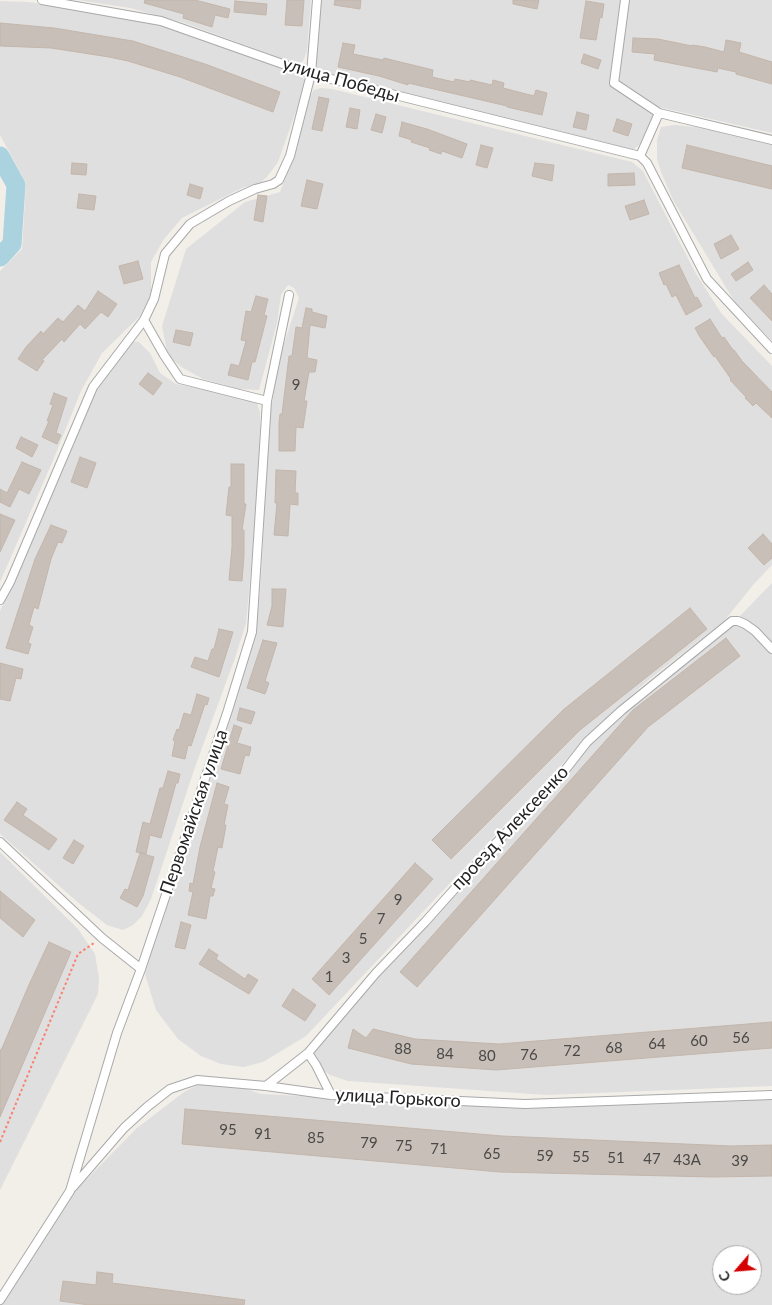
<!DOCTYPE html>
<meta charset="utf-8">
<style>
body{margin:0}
#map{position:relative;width:772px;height:1305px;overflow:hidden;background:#f2efe9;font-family:Lato,sans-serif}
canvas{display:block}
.north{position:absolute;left:712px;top:1245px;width:50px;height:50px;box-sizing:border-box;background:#fff;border:1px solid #a7a7a7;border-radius:50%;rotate:243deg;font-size:14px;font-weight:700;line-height:20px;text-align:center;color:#222}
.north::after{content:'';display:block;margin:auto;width:18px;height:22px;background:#d40000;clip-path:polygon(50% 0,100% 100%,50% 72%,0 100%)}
</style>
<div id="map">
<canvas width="772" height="1305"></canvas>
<div class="north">С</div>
</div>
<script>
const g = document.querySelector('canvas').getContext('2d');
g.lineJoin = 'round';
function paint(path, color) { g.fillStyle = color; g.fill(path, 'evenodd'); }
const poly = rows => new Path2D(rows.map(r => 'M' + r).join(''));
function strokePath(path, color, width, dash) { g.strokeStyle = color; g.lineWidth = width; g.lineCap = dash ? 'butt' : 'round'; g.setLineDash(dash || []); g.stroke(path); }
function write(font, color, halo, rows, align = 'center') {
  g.font = font + ' Lato,sans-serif'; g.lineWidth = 4.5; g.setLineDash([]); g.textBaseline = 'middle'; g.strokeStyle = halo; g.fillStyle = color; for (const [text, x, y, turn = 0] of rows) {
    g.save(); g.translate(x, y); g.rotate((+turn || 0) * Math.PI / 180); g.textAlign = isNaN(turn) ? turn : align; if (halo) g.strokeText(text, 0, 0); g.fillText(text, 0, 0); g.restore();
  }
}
paint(poly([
 [78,0,311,0,307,51,303,61,297,64,182,22,130,8],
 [320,0,772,0,772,133,659,107,654,114,639,145,634,149,627,149,320,74,316,69,315,47],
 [0,1,28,2,156,20,295,74,304,79,306,83,278,162,267,177,260,183,242,188,182,218,164,239,151,262,151,294,146,304,139,317,102,353,81,391,54,458,0,582,0,271,22,249,26,183,0,135],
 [321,88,332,89,632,162,643,171,695,272,721,313,772,366,772,565,753,585,725,620,646,682,598,726,306,1036,263,1062,244,1067,221,1064,201,1056,178,1039,156,1010,145,974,153,944,254,632,259,602,261,578,269,422,279,359,299,298,294,288,288,285,281,295,277,323,259,390,239,389,203,379,183,368,168,356,162,326,186,249,245,202,280,192,295,149,309,98,314,90],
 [675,125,705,128,772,144,772,341,736,304,673,200,661,172,657,159,657,140,661,127],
 [126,341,139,342,150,353,160,373,176,384,242,397,257,403,260,413,260,429,256,516,246,623,235,658,195,767,151,899,142,916,133,925,123,930,107,925,81,905,0,834,0,611,35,529,68,457,94,383],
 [772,583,772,1086,546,1095,348,1081,330,1075,323,1070,317,1062,314,1053,328,1032,582,750,676,667,738,618],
 [0,852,78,929,95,954,99,978,98,994,0,1190],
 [213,1077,261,1094,525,1107,772,1099,772,1305,1,1305,73,1193,137,1128,184,1092],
 [722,1255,752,1255,752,1285,722,1285]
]), '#e0dfdf');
strokePath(poly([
 [0,156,16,185,12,244,0,257]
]), '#aad3df', 19);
const building = poly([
 [145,0,195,0,230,9,228,18,215,15,212,27,183,18,184,14,144,3,145,0],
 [287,0,304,0,302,26,285,25,287,0],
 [335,0,361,0,360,9,334,5,335,0],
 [513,0,539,0,537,9,513,4,513,0],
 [235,1,267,4,266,15,234,12,235,1],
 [586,1,604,4,602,18,600,17,596,40,580,38,586,1],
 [0,23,54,28,133,41,205,64,280,92,273,112,180,77,128,61,109,57,51,48,0,46,0,23],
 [633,38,658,39,692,46,692,45,705,47,724,52,726,40,741,43,739,52,772,62,772,84,736,74,736,72,718,68,717,72,654,60,655,54,632,52,633,38],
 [343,43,355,45,353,54,383,60,384,58,433,70,432,77,454,82,455,79,470,82,470,80,492,85,493,80,504,83,503,88,534,96,536,90,547,93,542,115,507,107,507,106,408,83,408,85,379,76,338,67,343,43],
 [584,54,601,60,598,69,581,63,584,54],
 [319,97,329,99,322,131,312,129,319,97],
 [350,108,360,110,357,129,346,127,350,108],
 [577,112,589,115,586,130,573,127,577,112],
 [376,114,386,117,382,133,371,130,376,114],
 [617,119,632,124,628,136,613,131,617,119],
 [402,122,427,129,467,144,462,158,442,151,441,154,429,150,430,148,411,142,412,140,399,136,402,122],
 [481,145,493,148,487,168,476,165,481,145],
 [687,145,772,166,772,189,682,168,687,145],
 [72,163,87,164,86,175,71,174,72,163],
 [535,163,554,165,552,181,532,176,535,163],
 [634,173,635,185,608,186,608,174,634,173],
 [307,180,323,184,317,209,301,206,307,180],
 [190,184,203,188,200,199,187,195,190,184],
 [79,194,96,196,94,210,77,208,79,194],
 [258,195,267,196,263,222,254,220,258,195],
 [644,200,649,214,630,220,625,206,644,200],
 [731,235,739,249,721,259,714,244,731,235],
 [138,261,143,279,124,284,119,266,138,261],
 [748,262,753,270,736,281,731,274,748,262],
 [679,265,695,298,697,297,702,306,686,315,676,295,672,297,666,284,664,285,659,273,679,265],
 [764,285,772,294,772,321,750,298,764,285],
 [98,291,117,304,108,317,101,312,85,329,80,324,64,342,62,339,42,360,44,361,37,371,18,359,26,347,41,331,43,334,58,318,63,322,78,305,85,311,98,291],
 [256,296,268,299,264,315,267,316,255,362,252,362,248,380,228,375,231,364,239,366,246,341,241,340,246,311,251,312,256,296],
 [306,308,312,309,312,312,327,316,325,328,310,325,307,358,317,360,315,372,309,372,304,401,307,401,303,428,296,427,295,451,279,451,279,423,280,414,282,414,289,356,292,356,296,327,302,328,306,308],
 [710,319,722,338,724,337,733,350,734,350,742,361,772,392,772,418,756,403,753,406,745,398,746,397,730,380,731,379,715,356,714,357,700,337,695,328,710,319],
 [176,330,193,333,190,346,173,342,176,330],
 [148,373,162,383,153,395,139,384,148,373],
 [54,393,67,398,56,433,61,435,57,444,42,437,49,421,47,421,53,405,50,404,54,393],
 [21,437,38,445,32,457,16,448,21,437],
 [80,457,96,463,87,488,71,482,80,457],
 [22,462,41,470,29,494,19,489,10,507,0,502,0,489,7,493,22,462],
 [231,464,244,464,244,504,246,504,242,530,244,530,244,555,242,581,229,580,232,547,232,516,226,515,229,487,231,487,231,464],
 [276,470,296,471,295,493,298,493,298,505,290,504,288,536,274,535,277,503,275,503,276,470],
 [0,514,15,520,0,552,0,514],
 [51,525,67,531,62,543,58,542,51,559,38,609,34,607,29,625,33,627,28,643,31,644,28,654,6,648,35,559,51,525],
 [763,534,772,544,772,558,764,565,748,548,763,534],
 [272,589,286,589,283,627,267,625,272,606,272,589],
 [690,608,707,629,580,730,451,859,432,840,563,710,690,608],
 [219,629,233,632,219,677,191,667,195,657,208,661,212,649,214,649,219,629],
 [726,638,740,656,648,727,417,987,400,972,633,710,726,638],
 [263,640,277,643,265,681,269,683,265,694,247,688,263,640],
 [0,663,23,669,21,679,16,678,10,701,0,699,0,663],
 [197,694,209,698,207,705,205,704,191,746,188,745,185,759,172,756,175,741,173,740,177,729,179,730,184,713,191,715,197,694],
 [240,708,255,712,251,724,237,720,240,708],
 [234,725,242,728,237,743,251,747,249,756,245,755,240,774,221,769,234,725],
 [168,771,180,774,178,783,176,783,161,838,150,835,146,854,136,852,143,822,150,824,160,788,163,788,168,771],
 [217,783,229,787,224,804,228,805,224,825,226,825,222,848,218,847,213,871,215,872,211,888,215,889,213,896,210,896,206,919,188,915,193,892,189,891,190,883,193,884,200,847,217,783],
 [17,802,27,809,23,815,57,839,49,850,4,820,17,802],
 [74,840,84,846,73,864,63,858,74,840],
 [140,853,154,857,143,896,137,907,120,898,125,889,128,890,140,853],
 [415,863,433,879,329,995,312,979,415,863],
 [0,891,35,920,23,937,0,918,0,891],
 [181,922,191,925,185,949,175,947,181,922],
 [49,942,71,952,0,1117,0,1051,3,1046,28,987,49,942],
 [209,949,218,955,216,959,245,979,248,974,258,980,249,994,199,964,209,949],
 [293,989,316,1005,305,1021,282,1006,293,989],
 [772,1022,772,1048,496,1070,411,1064,348,1048,353,1029,366,1038,373,1029,415,1039,499,1044,772,1022],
 [185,1109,502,1136,731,1146,772,1145,772,1176,713,1177,500,1172,182,1144,185,1109],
 [97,1272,113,1274,112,1283,245,1300,244,1305,89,1305,60,1301,63,1281,96,1285,97,1272]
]);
paint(building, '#c7bfb8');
strokePath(building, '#c4b6ab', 1);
const street = poly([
 [42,0,161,21,311,74,640,156,647,163,707,279,772,349],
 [625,0,614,83,659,113],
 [640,156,659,113,772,140],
 [144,320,164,355,180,379,267,401],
 [0,600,10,582,93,387,144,320,154,299,165,254,190,224,229,201,255,189,273,184,279,180,290,156,311,74,317,0],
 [0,842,102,938,141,969],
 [308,1053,316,1065,331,1095],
 [266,1086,308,1053,376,973,425,922,492,847,555,783,587,742,622,710,732,621,738,621,745,624,755,631,772,649],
 [73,1187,124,1128,147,1107,170,1089,197,1080,266,1086,331,1095,525,1104,772,1095],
 [0,1300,70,1191,117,1033,141,969,228,710,252,632,267,401,289,295]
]);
strokePath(street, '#a9a9a9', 10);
strokePath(poly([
 [0,1142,78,954,94,943]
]), '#fa8072', 2, [2.5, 2.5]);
strokePath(street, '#fff', 8);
write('15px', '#4b4948', null, [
 ["9",296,385],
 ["9",398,900],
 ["7",381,919],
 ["5",363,939],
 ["3",346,958],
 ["1",329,977],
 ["56",741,1038],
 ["60",699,1041],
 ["64",657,1044],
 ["68",614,1048],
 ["88",403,1049],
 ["72",572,1051],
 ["84",445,1054],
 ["76",529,1055],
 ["80",487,1056],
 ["95",228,1130],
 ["91",263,1134],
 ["85",316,1138],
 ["79",369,1143],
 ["75",404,1146],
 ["71",439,1149],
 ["65",492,1154],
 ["59",545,1156],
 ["55",581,1157],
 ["51",616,1158],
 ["47",652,1159],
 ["43А",687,1160],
 ["39",740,1161]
]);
write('18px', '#222', '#fff', [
 ["улица Победы",341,80,16],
 ["Первомайская улица",194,812,-71],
 ["проезд Алексеенко",510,828,-47],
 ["улица Горького",398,1098,3]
]);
</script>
